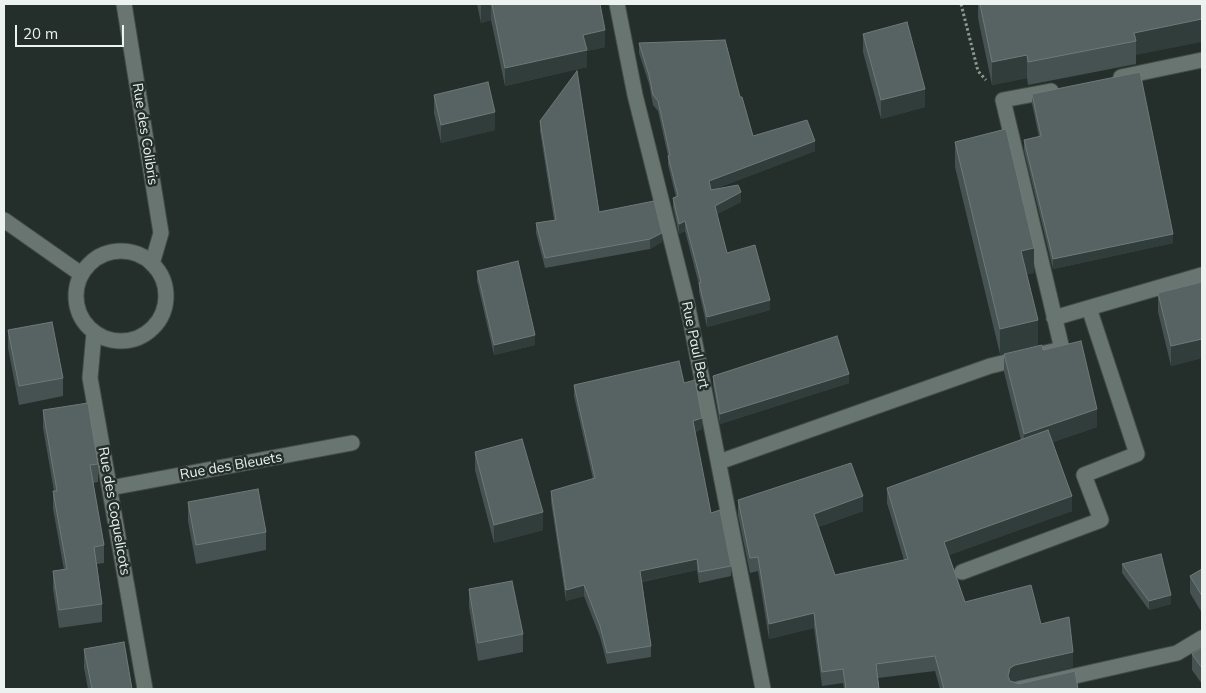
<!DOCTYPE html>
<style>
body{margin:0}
#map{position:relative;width:1206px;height:693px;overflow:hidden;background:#242f2b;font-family:Mulish,sans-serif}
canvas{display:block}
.frame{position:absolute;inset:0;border:5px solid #ebf2ef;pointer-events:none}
.scale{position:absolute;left:15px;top:25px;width:109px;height:22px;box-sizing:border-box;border:2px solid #ebf2ef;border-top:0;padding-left:6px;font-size:15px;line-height:18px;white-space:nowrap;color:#ebf2ef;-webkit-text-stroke:4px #242f2b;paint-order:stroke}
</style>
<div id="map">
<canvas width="1206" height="693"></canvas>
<div class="frame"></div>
<div class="scale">20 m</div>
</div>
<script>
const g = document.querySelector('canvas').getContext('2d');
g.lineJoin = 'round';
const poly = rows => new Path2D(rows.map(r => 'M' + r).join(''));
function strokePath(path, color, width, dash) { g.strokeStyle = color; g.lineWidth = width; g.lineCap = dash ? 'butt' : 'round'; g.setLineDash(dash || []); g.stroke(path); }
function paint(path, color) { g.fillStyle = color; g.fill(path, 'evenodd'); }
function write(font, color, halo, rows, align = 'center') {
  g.font = font + ' Mulish,sans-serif'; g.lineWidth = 5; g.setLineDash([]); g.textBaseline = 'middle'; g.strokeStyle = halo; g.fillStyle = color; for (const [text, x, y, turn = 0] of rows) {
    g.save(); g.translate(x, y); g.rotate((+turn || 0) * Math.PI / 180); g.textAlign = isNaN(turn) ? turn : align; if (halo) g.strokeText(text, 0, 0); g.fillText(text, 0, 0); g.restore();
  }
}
const minor = poly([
 [124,4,161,233,152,264],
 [617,4,635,95,687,303,763,689],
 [1121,77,1202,60],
 [4,220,81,274],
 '76 296a45 45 0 1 1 90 0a45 45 0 1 1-90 0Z',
 [1054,318,1202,275],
 [94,333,90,378,145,689],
 [1045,353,1062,349,1003,100,1051,91],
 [719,462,990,366,1023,358],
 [110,488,352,443],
 [962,572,1101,520,1084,475,1137,454,1089,308],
 [1017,689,1177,653,1202,638]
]);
strokePath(minor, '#424c48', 17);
strokePath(poly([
 [961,4,978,71,986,80]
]), '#8f9895', 3, [2.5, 2.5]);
strokePath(minor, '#697570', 15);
paint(poly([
 [477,4,600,4,605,47,587,51,587,67,505,86,491,20,481,23],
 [978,4,1201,4,1136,55,1136,64,1028,85,1027,78,992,85,978,18],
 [863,34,925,107,881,119,863,52],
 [639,43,740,97,753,136,815,151,712,190,741,202,717,214,727,253,770,310,707,327,699,292,699,285,685,231,679,234,673,207,673,198,676,197,668,165,668,156,658,111,653,105,649,84,639,53],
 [1032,94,1173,243,1053,269,1024,150,1024,140,1039,137,1032,104],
 [434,95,495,130,441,143,434,113],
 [540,121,599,212,662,242,650,249,545,268,536,233,536,223,554,220,540,131],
 [955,142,1034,273,1027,274,1038,345,1000,354,955,167],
 [477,271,535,345,494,355,477,281],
 [1202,282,1202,358,1171,366,1158,312,1158,293],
 [8,330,63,378,63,396,19,405,8,348],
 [1043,350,1097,427,1053,442,1072,511,949,555,965,602,1041,624,1073,667,1015,680,1012,682,1019,684,1078,689,940,689,935,671,878,678,879,689,844,689,843,683,822,686,814,628,769,639,758,571,750,573,738,515,738,500,863,511,818,527,835,575,904,560,887,503,887,488,1021,440,1004,372,1004,354],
 [713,376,849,383,720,424,713,385],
 [684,383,702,429,695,432,711,513,731,566,731,576,699,583,697,570,642,582,651,646,651,657,607,664,600,637,584,596,566,601,551,502,551,491,593,479,574,396,574,385],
 [43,410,98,464,98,482,93,483,104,545,104,563,97,564,102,604,102,622,59,628,53,589,53,571,64,570,53,509,53,491,54,491,43,428],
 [475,452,543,530,494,543,475,470],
 [188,502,266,532,266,550,196,564,188,521],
 [1122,564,1171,604,1149,610,1122,573],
 [1202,569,1202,613,1190,593,1190,576],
 [469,589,523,634,523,652,478,661,469,607],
 [1202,647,1202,684,1192,670,1192,654],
 [84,649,132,689,88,689,84,668]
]), '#455251');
paint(poly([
 [488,4,491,4,491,20,481,23,481,5],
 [1202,19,1202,42,1136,55,1136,41,1134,33],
 [605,30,605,47,587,51,587,67,505,86,505,68,583,35],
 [1027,55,1027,78,992,85,992,62],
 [925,89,925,107,881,119,881,100],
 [495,112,495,130,441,143,441,125],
 [815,141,815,151,709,191,709,181],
 [741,192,741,202,715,215,715,206],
 [685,221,685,231,679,234,679,224],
 [662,233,662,242,650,249,650,239],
 [1173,234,1173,243,1053,269,1053,259],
 [1034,248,1034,273,1021,275,1021,251],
 [770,300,770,310,707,327,707,317],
 [1038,320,1038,345,1000,354,1000,329],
 [535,335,535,345,494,355,494,345],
 [1202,339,1202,358,1171,366,1171,346],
 [849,374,849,383,720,424,720,414],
 [1097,409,1097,427,1024,452,1024,434],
 [702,418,702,429,693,432,693,421],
 [863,496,863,511,814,528,814,514],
 [1072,496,1072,511,944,557,944,542],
 [543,512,543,530,494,543,494,525],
 [697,559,697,570,640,582,640,571],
 [584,585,584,596,566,601,566,590],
 [1171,595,1171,604,1149,610,1149,601],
 [814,613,814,628,769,639,769,624],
 [1073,652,1073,667,1015,680,1010,682,1008,676,1010,668,1015,665]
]), '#303d3b');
const building = poly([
 [492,4,600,4,605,30,583,35,587,50,505,68,492,4],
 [980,4,1201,4,1202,12,1202,19,1134,33,1136,41,1028,62,1027,55,992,62,980,4],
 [907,22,925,89,881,100,863,34,907,22],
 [725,40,740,97,742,97,753,136,807,120,815,141,709,181,711,190,738,185,741,192,715,206,727,253,755,245,770,300,707,317,699,283,701,282,685,221,679,224,673,198,678,196,668,156,670,155,658,101,653,95,649,75,639,43,725,40],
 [577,71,599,212,654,201,662,233,650,239,545,258,536,223,556,220,540,121,577,71],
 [1140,72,1173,234,1053,259,1024,140,1041,136,1032,94,1140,72],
 [488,82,495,112,441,125,434,95,488,82],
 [1006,129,1034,248,1021,251,1038,320,1000,329,955,142,1006,129],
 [518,261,535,335,494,345,477,271,518,261],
 [1202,282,1202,339,1171,346,1158,293,1202,282],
 [52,322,63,378,19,386,8,330,52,322],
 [837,336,849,374,720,414,713,376,837,336],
 [1081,341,1097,409,1024,434,1004,354,1042,345,1043,350,1081,341],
 [679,361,684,383,695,380,702,418,693,421,711,513,720,510,731,566,699,572,697,559,640,571,651,646,607,653,600,626,584,585,566,590,551,491,595,478,574,385,679,361],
 [88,403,98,464,90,465,104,545,94,547,102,604,59,610,53,571,67,569,53,491,57,491,43,410,88,403],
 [1048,430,1072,496,944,542,965,602,1031,585,1041,624,1069,617,1073,652,1015,665,1010,668,1008,676,1010,681,1019,684,1075,671,1078,689,944,689,935,656,876,664,879,689,846,689,843,669,822,672,814,613,769,624,758,557,750,558,738,500,851,463,863,496,814,514,835,575,908,559,887,488,1048,430],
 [522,439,543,512,494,525,475,452,522,439],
 [258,489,266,532,196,545,188,502,258,489],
 [1161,554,1171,595,1149,601,1122,564,1161,554],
 [1202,569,1202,596,1190,576,1202,569],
 [512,581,523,634,478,643,469,589,512,581],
 [124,642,132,689,92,689,84,649,124,642],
 [1202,647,1202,668,1192,654,1202,647]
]);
paint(building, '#566362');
strokePath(building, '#6e7a78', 1);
write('14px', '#ebf2ef', '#242f2b', [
 ["Rue des Colibris",145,134,81],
 ["Rue Paul Bert",695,345,78],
 ["Rue des Bleuets",231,466,-10],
 ["Rue des Coquelicots",114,511,80]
]);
</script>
